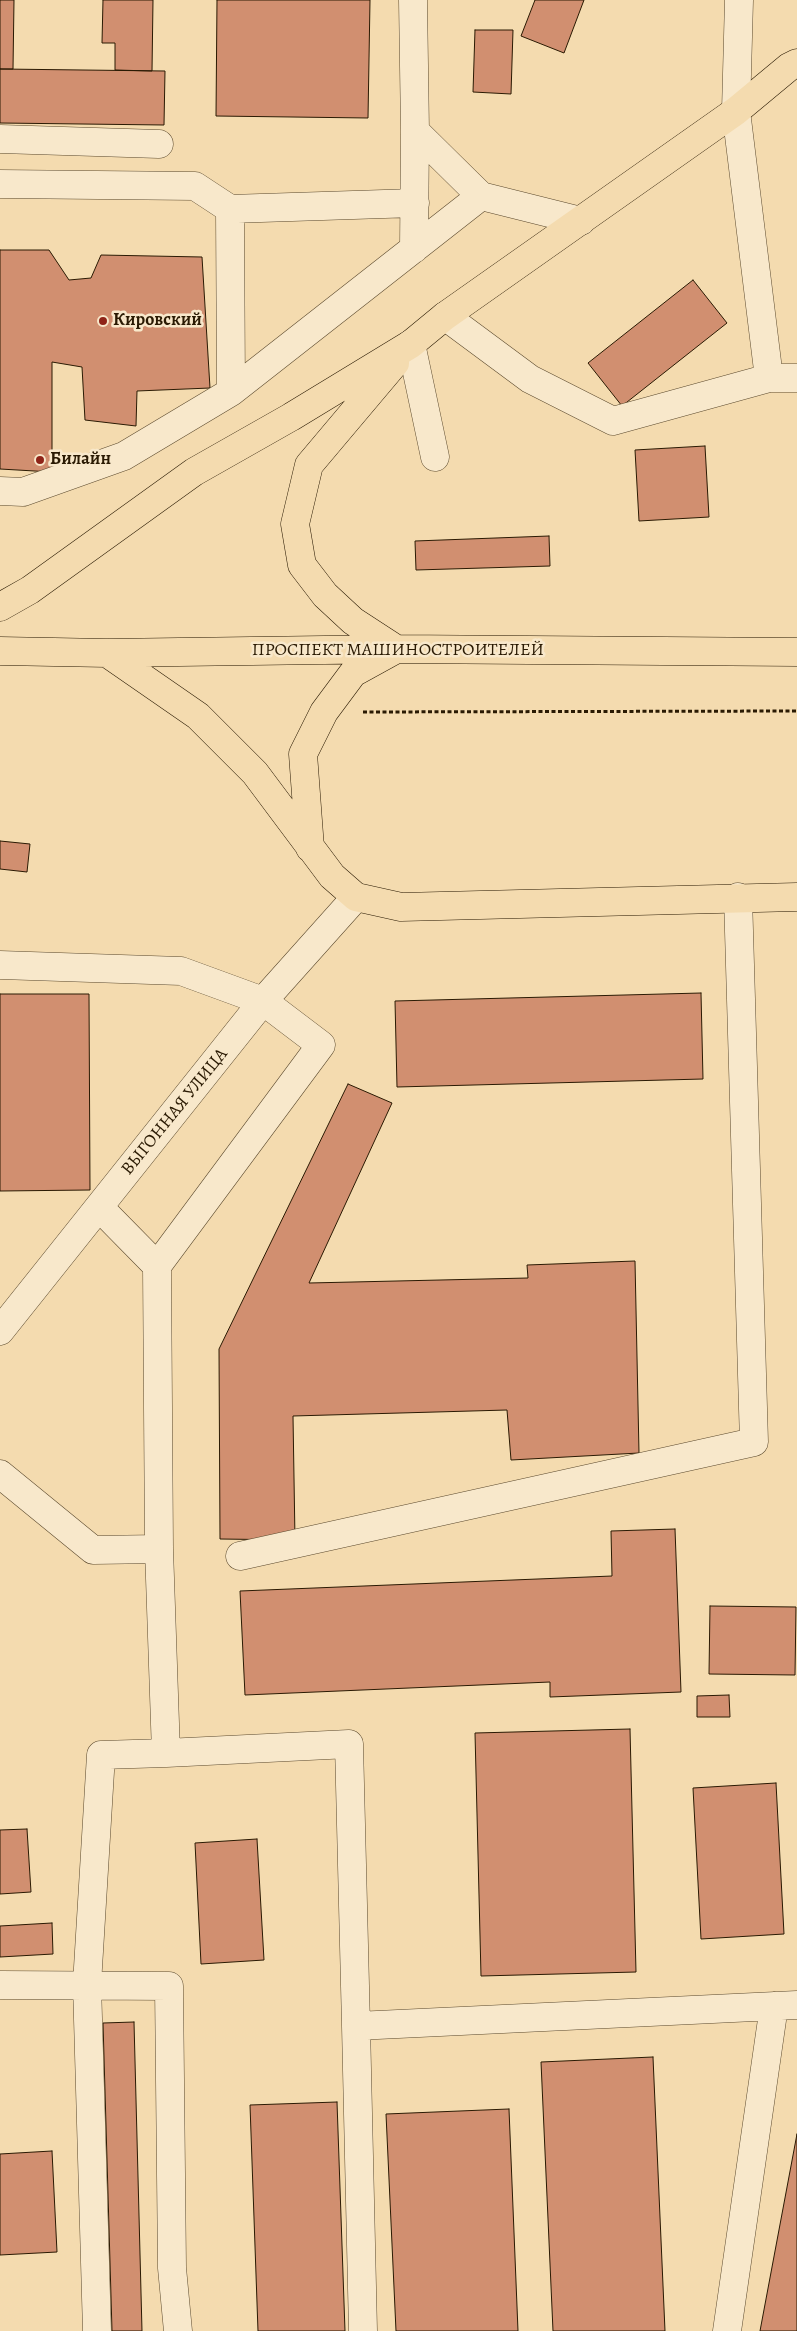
<!DOCTYPE html>
<meta charset="utf-8">
<style>
body{margin:0}
canvas{display:block;background:#f4dbaf}
</style>
<canvas width="797" height="2331"></canvas>
<script>
const g = document.querySelector('canvas').getContext('2d');
g.lineJoin = 'round';
function paint(path, color) { g.fillStyle = color; g.fill(path, 'evenodd'); }
const poly = rows => new Path2D(rows.map(r => 'M' + r).join(''));
function strokePath(path, color, width, dash) { g.strokeStyle = color; g.lineWidth = width; g.lineCap = dash ? 'butt' : 'round'; g.setLineDash(dash || []); g.stroke(path); }
function write(font, color, halo, rows, align = 'center') {
  g.font = font + ' Alegreya,serif'; g.lineWidth = 5; g.setLineDash([]); g.textBaseline = 'middle'; g.strokeStyle = halo; g.fillStyle = color; for (const [text, x, y, turn = 0] of rows) {
    g.save(); g.translate(x, y); g.rotate((+turn || 0) * Math.PI / 180); g.textAlign = isNaN(turn) ? turn : align; if (halo) g.strokeText(text, 0, 0); g.fillText(text, 0, 0); g.restore();
  }
}
const building = poly([
 [0,0,14,0,13,69,0,69,0,0],
 [103,0,153,0,152,71,115,70,115,43,102,43,103,0],
 [217,0,370,0,368,118,216,116,217,0],
 [535,0,584,0,564,53,521,36,535,0],
 [475,30,513,30,511,94,473,92,475,30],
 [0,69,165,71,164,125,0,123,0,69],
 [0,250,49,250,69,280,91,278,101,255,202,257,210,388,137,391,136,426,85,420,82,367,52,362,52,472,0,469,0,250],
 [693,280,727,323,622,406,588,363,693,280],
 [705,446,709,517,639,521,635,450,705,446],
 [549,536,550,566,416,570,415,541,549,536],
 [0,841,30,844,27,872,0,869,0,841],
 [701,993,703,1079,397,1087,395,1001,701,993],
 [0,994,89,994,90,1190,0,1191,0,994],
 [348,1084,392,1103,309,1283,528,1278,527,1265,635,1261,639,1453,511,1460,507,1410,293,1416,295,1540,220,1539,219,1349,348,1084],
 [675,1529,681,1692,550,1697,550,1682,245,1695,240,1591,612,1576,611,1531,675,1529],
 [710,1606,796,1607,795,1675,709,1674,710,1606],
 [729,1695,730,1717,697,1717,697,1696,729,1695],
 [630,1729,636,1972,481,1976,475,1733,630,1729],
 [776,1783,784,1934,701,1939,693,1788,776,1783],
 [27,1829,31,1892,0,1894,0,1830,27,1829],
 [257,1839,264,1960,201,1964,195,1843,257,1839],
 [52,1923,53,1954,0,1957,0,1926,52,1923],
 [134,2022,142,2331,112,2331,103,2023,134,2022],
 [653,2057,665,2331,553,2331,541,2062,653,2057],
 [337,2102,345,2331,258,2331,250,2105,337,2102],
 [509,2109,518,2331,396,2331,386,2114,509,2109],
 [797,2134,797,2331,760,2331,797,2134],
 [52,2151,57,2252,0,2255,0,2154,52,2151]
]);
paint(building, '#d18f70');
strokePath(building, '#2a1a03', 1);
const minor = poly([
 [413,0,415,131,481,196,581,221],
 [739,0,736,111,769,378],
 [0,139,159,144],
 [0,184,195,186,230,209,231,392],
 [230,209,415,203],
 [414,249,415,131],
 [445,316,530,379,613,421,769,378,797,378],
 [411,344,435,457],
 [0,491,23,492,124,456,231,392,481,196],
 [0,965,181,971,263,1001,321,1045,157,1266],
 [99,1207,157,1266,159,1549],
 [0,1331,263,1001,356,897],
 [0,1474,93,1550,159,1549,166,1753,101,1755,87,1984,97,2331],
 [240,1556,754,1442,738,897],
 [166,1753,349,1744,356,2026,797,2005],
 [0,1985,169,1986,172,2268,178,2331],
 [356,2026,363,2331],
 [727,2331,774,2006]
]);
const major = poly([
 [395,363,309,465,295,524,302,565,325,595,353,621,396,649],
 [0,607,30,590,194,472,291,417,411,344,445,316,736,111,789,67,797,63],
 [0,651,107,653,396,649,797,652],
 [107,653,198,716,255,773,332,876,356,897,401,907,797,897],
 [310,848,303,754,324,712,353,673,393,651]
]);
strokePath(minor, '#5c4a2e', 29);
strokePath(major, '#2a1a03', 29);
strokePath(poly([
 [363,712,797,711]
]), '#2a1a03', 3, [4, 2.5]);
strokePath(minor, '#f8e8cb', 28);
strokePath(major, '#f4dbaf', 28);
for (const [x, y, r, color] of [
 [103,321,5,"#8f2418"],
 [40,460,5,"#8f2418"]
]) { const dot = new Path2D(); dot.arc(x, y, r, 0, 2 * Math.PI); g.fillStyle = color; g.fill(dot); strokePath(dot, '#f8e8cb', 2); }
write('bold 18px', '#2a1a03', '#f8e8cb', [
 ["Кировский",113,321],
 ["Билайн",50,460]
], 'left');
write('18px', '#2a1a03', '#f8e8cb', [
 ["ПРОСПЕКТ МАШИНОСТРОИТЕЛЕЙ",398,651],
 ["ВЫГОННАЯ УЛИЦА",175,1112,-51]
]);
</script>
